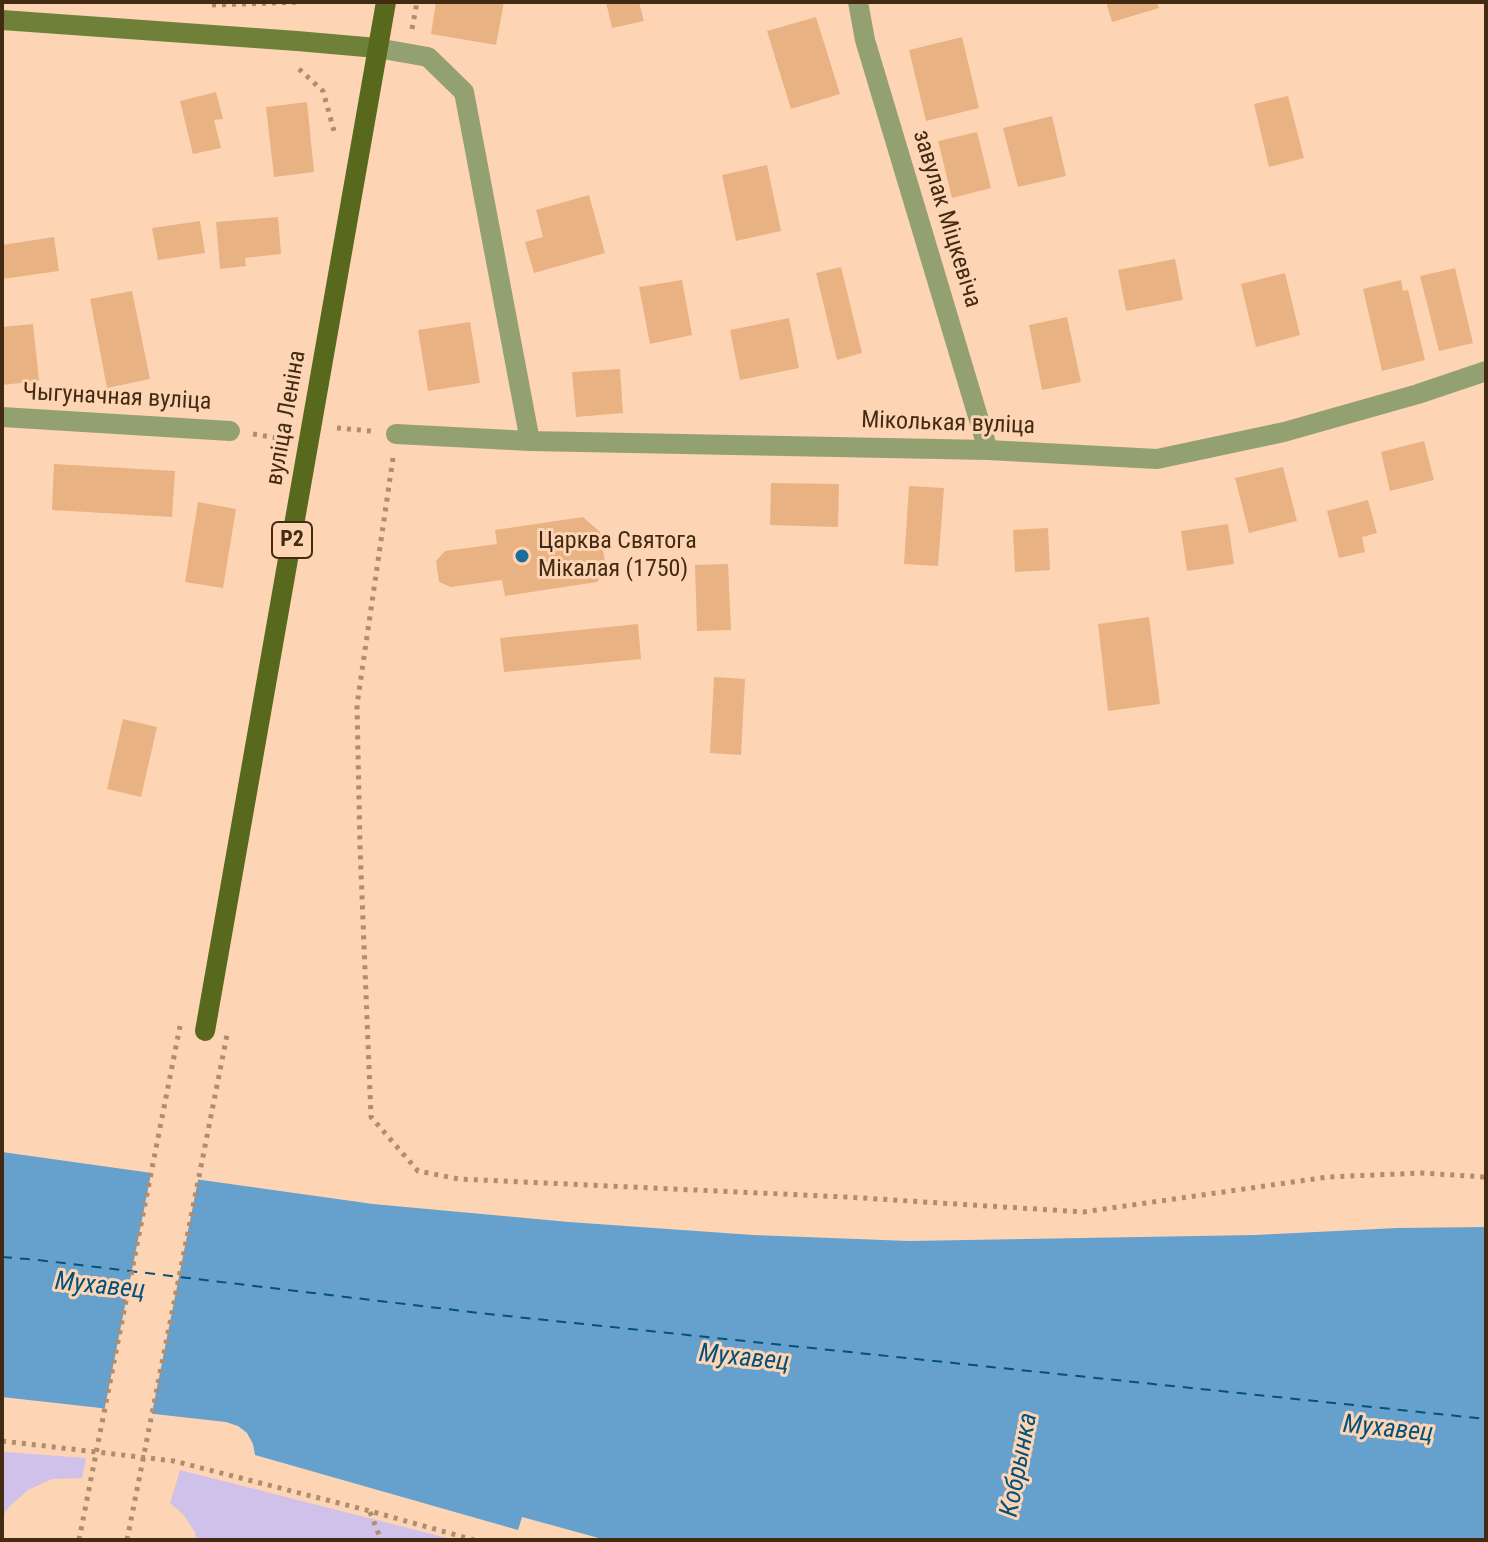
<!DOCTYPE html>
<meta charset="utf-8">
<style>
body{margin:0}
#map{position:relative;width:1488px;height:1542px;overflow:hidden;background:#fdd5b5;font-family:"Roboto Condensed",sans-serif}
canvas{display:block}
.frame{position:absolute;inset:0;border:4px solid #432a13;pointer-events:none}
</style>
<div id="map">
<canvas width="1488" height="1542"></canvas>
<div class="frame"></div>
</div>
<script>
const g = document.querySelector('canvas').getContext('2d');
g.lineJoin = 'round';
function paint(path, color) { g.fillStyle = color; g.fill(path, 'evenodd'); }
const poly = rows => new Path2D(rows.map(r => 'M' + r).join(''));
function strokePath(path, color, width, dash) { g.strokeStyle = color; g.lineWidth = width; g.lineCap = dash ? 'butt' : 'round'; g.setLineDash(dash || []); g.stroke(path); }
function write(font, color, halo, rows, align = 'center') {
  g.font = font + ' "Roboto Condensed",sans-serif'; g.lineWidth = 6; g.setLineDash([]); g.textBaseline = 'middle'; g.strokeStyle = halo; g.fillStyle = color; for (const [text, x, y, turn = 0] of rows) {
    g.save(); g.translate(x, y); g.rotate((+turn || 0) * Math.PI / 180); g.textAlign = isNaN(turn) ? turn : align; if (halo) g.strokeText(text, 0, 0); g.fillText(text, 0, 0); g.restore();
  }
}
paint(poly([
 [2,1451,6,1452,86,1458,82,1478,52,1479,28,1490,9,1507,2,1517],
 [180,1470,455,1540,196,1540,195,1532,183,1514,170,1503]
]), '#d0c1eb');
paint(poly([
 [2,1152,373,1204,569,1222,753,1235,909,1241,1255,1235,1397,1228,1486,1227,1486,1540,606,1540,522,1517,518,1530,255,1455,253,1444,247,1433,238,1426,226,1422,2,1397]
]), '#66a1cd');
paint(poly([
 [152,1169,199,1175,151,1418,104,1412]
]), '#fdd5b5');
strokePath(poly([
 [2,1257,38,1260,488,1314,1486,1419]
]), '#04517a', 2, [10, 8]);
paint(poly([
 [436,2,504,2,496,45,431,34],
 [606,2,639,2,644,21,612,28],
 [1106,2,1157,2,1159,8,1112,22],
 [816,17,840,94,791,109,767,31],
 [962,37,979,108,926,121,909,50],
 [216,92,223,119,214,120,221,148,193,154,180,101],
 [1288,96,1304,158,1269,167,1254,104],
 [307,102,314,172,274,177,266,107],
 [1052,116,1066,176,1018,187,1003,128],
 [977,132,991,188,952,198,938,141],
 [767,165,781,231,736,241,722,175],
 [589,195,605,253,534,273,525,242,543,237,536,210],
 [278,217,281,254,245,258,246,266,220,269,216,222],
 [200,221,205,253,158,260,152,228],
 [54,237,59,271,2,279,2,245],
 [1175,259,1183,300,1126,311,1118,270],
 [841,267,862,353,837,360,816,273],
 [1455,268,1473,343,1439,351,1420,276],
 [1285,273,1300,335,1256,347,1241,284],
 [682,280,692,335,650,344,639,287],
 [1401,280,1403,291,1408,290,1425,360,1382,371,1363,289],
 [132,291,150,379,107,388,90,299],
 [1067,317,1081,382,1042,390,1029,325],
 [789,318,799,368,740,380,730,330],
 [470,322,480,383,428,391,418,330],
 [33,324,39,381,2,385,2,327],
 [620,369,623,413,576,417,572,372],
 [1424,441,1434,480,1390,491,1381,452],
 [54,464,175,471,172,517,52,510],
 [1283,467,1297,521,1249,533,1235,478],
 [771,483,839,484,838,527,770,525],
 [909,486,944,488,938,566,904,564],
 [1368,500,1377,533,1362,537,1365,552,1339,558,1327,511],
 [198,502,236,509,223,588,185,582],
 [583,517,600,532,606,568,597,582,505,596,502,580,451,587,439,582,436,561,445,551,497,544,495,530],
 [1228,524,1234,564,1187,571,1181,531],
 [1048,528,1050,570,1015,572,1013,530],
 [728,564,731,630,697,631,695,565],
 [1149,617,1160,704,1108,711,1098,624],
 [638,624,641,659,504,672,500,638],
 [714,677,745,679,741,755,710,753],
 [123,719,157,727,141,797,107,789]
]), '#e9b283');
strokePath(poly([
 [212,5,301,2],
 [412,29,417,2],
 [299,69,323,91,334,131],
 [337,428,371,431],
 [253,434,283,439],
 [393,458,357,705,360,847,371,1117,418,1171,459,1179,846,1197,1083,1212,1328,1177,1421,1173,1486,1177],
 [2,1441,174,1461,370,1511,474,1540],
 [370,1512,381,1540]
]), '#ae8d70', 5, [4, 6]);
strokePath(poly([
 [858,2,865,40,988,450],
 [377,48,428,57,464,92,530,441],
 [2,417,230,431],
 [396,434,530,441,988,450,1157,459,1284,432,1418,394,1486,371]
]), '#93a071', 20);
strokePath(poly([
 [2,20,297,41,377,48]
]), '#6f8138', 20);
strokePath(poly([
 [205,1031,386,2]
]), '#58691e', 20);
strokePath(poly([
 [79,1540,180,1026],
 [127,1540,227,1035]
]), '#ae8d70', 5, [4, 6]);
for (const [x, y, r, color] of [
 [522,556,8,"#1b6d9e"]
]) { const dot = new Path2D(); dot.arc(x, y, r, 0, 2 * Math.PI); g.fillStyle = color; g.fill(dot); strokePath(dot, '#fdd5b5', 3); }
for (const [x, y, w] of [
 [292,540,40]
]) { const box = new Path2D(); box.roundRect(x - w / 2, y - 18, w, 36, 6); g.fillStyle = '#fdd5b5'; g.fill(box); strokePath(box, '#432a13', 2); }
write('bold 22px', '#432a13', null, [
 ["Р2",292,540]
]);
write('24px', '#432a13', '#fdd5b5', [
 ["завулак Міцкевіча",946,219,73],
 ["Чыгуначная вуліца",117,398,3],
 ["вуліца Леніна",287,418,-80],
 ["Міколькая вуліца",948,424,2]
]);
write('24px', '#432a13', '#fdd5b5', [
 ["Царква Святога",538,542],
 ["Мікалая (1750)",538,570]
], 'left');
write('italic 26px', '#04517a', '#fdd5b5', [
 ["Мухавец",100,1287,6],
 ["Мухавец",744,1359,6],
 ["Мухавец",1388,1430,6],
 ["Кобрынка",1020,1465,-79]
]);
</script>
